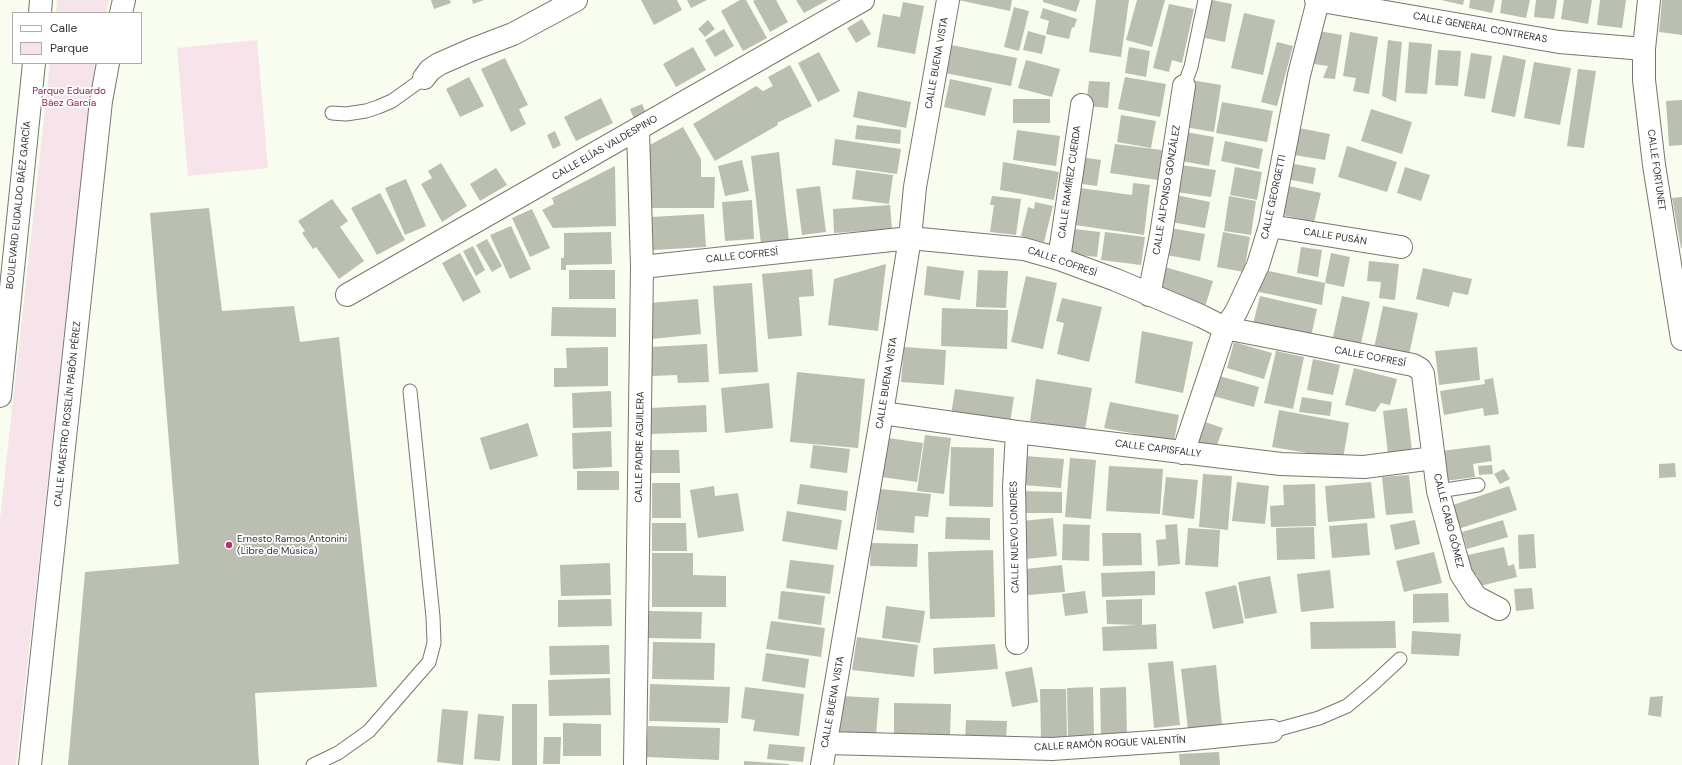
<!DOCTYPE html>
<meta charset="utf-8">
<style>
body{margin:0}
#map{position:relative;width:1682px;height:765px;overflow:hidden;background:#f8fdef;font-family:"DM Sans",sans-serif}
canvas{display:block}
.legend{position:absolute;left:12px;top:12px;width:130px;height:52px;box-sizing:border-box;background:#fff;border:1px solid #acadab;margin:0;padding:5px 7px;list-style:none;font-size:12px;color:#30322d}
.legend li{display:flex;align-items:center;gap:8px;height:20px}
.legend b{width:20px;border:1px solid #acadab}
</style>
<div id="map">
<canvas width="1682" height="765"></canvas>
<ul class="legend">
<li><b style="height:5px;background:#fff"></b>Calle</li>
<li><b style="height:11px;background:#f7e3ea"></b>Parque</li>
</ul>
</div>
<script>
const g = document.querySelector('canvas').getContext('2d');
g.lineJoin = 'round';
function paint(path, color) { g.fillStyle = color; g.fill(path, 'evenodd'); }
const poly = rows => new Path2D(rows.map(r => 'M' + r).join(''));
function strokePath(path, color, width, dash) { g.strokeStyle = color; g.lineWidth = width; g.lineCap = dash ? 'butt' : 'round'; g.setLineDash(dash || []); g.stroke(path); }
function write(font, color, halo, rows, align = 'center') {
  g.font = font + ' "DM Sans",sans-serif'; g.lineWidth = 3.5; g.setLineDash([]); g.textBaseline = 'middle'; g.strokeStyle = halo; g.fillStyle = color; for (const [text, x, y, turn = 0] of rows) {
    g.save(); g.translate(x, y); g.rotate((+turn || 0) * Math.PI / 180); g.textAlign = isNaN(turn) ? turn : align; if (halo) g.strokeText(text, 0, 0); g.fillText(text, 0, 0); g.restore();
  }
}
paint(poly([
 [57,0,109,0,106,13,56,13],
 [257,40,268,168,188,176,177,48],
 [50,63,95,63,16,765,0,765,0,519]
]), '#f7e3ea');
paint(poly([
 [431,0,450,0,451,3,434,9],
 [472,0,484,0,473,4],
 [641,0,677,0,682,10,654,25],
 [687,0,707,0,691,8],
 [740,0,746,0,767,38,743,51,721,11],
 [755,0,776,0,788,22,770,32,753,1],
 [796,0,828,0,804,13],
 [958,0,1012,0,1010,11],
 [1043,0,1080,0,1076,12,1043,2],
 [1096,0,1129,0,1121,57,1089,52],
 [1137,0,1165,0,1152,47,1126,40],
 [1212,0,1232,4,1225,42,1205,38],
 [1441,0,1464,0,1463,5],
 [1470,0,1495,0,1492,13,1469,8],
 [1502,0,1530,0,1526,18,1500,13],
 [1536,0,1557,0,1554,19,1534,17],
 [1564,0,1592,0,1588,24,1561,19],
 [1600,0,1626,0,1622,28,1597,25],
 [1662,0,1682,0,1682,35,1659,32],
 [903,2,924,6,915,54,877,47,883,14,900,17],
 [1169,4,1194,9,1182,63,1172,60,1169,72,1153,68],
 [1014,7,1029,11,1019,51,1004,47],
 [1043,8,1077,19,1074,28,1072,27,1069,39,1046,34,1049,21,1040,18],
 [1244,13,1275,20,1263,75,1231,68],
 [862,19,871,34,856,43,847,28],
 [708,20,715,29,705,37,698,29],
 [724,29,734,46,715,57,705,40],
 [1028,31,1046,36,1042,54,1023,50],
 [1319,31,1342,35,1335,79,1323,78,1328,66,1314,64],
 [1350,32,1378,37,1369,94,1353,91,1356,78,1343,76],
 [1388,40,1402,42,1396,102,1382,96],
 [1277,42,1293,46,1277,106,1261,102],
 [1409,42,1432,44,1427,94,1405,93],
 [951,45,1017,58,1011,86,945,73],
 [693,47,706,70,676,87,663,64],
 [1129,47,1150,51,1146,77,1125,73],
 [1438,50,1461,51,1458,86,1435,85],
 [819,52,840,91,818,102,798,63],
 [1471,53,1492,56,1485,99,1464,96],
 [1503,55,1526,60,1515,117,1491,112],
 [505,58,528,105,519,109,526,124,511,132,481,69],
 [1026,60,1060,69,1052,97,1018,88],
 [1534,62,1571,68,1560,125,1524,118],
 [790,65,812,106,777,123,778,125,715,161,693,124,756,86,763,91,773,86,768,77],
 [1578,69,1596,71,1584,148,1567,146],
 [469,77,484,106,460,117,446,89],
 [1125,77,1166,84,1160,117,1118,109],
 [950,79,992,88,985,116,944,107],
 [1191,80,1221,85,1214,132,1184,127],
 [1089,81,1110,82,1108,108,1086,106],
 [858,91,911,102,906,128,853,117],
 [601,98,613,123,576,141,564,117],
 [1013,99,1050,99,1050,123,1013,123],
 [1682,100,1682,145,1669,146,1666,101],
 [1222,102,1273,111,1267,142,1216,133],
 [642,104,646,113,634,119,630,109],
 [1371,109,1412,122,1402,154,1361,141],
 [1121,115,1156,121,1151,148,1117,142],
 [857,125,901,130,900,144,855,139],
 [683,127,701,159,701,177,715,177,714,208,648,208,648,146],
 [1299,128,1330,134,1325,160,1294,155],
 [1017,130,1060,136,1056,166,1013,160],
 [555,131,561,145,553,149,547,135],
 [1186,132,1214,137,1209,166,1181,161],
 [835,139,901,149,897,174,832,165],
 [1225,141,1263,149,1259,169,1221,161],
 [1115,144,1162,150,1158,180,1110,173],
 [1347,146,1397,162,1387,192,1338,177],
 [779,152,789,241,761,244,751,156],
 [1080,157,1101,160,1097,186,1075,183],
 [742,160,749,191,725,196,718,166],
 [1003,162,1059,172,1054,200,1000,190],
 [441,163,467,206,442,222,421,184,432,178,428,171],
 [1289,163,1316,168,1313,184,1286,179],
 [1181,165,1216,170,1211,197,1176,192],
 [615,166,616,226,553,228,542,210,554,204,552,198],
 [1235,167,1262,172,1257,200,1230,195],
 [1405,167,1430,175,1421,201,1397,193],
 [496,168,507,185,480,201,470,184],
 [856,170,893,175,889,204,852,199],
 [406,179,426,226,405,235,385,188],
 [1133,183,1150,185,1144,235,1075,225,1080,188,1132,195],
 [1284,185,1321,193,1314,222,1278,214],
 [820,186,826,232,802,235,796,189],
 [380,193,405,240,377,255,351,208],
 [1176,195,1210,202,1205,228,1171,222],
 [992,196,1021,199,1016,235,990,232,994,205,990,205],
 [1229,196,1256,201,1251,235,1224,231],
 [1682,197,1682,248,1681,248,1672,198],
 [332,199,348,221,340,227,364,261,339,279,316,247,313,249,302,233,305,231,298,221],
 [752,200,754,239,725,241,722,202],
 [1035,202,1053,206,1044,242,1021,236,1028,207,1034,209],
 [890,205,892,229,834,233,833,209],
 [209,208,222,311,294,306,300,342,339,337,377,687,255,693,259,765,68,765,85,572,179,564,150,213],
 [532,209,550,248,530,257,512,218],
 [704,214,706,247,653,250,651,217],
 [511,226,531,269,510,279,490,235],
 [1170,228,1205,234,1200,261,1166,255],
 [1074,229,1100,232,1097,257,1071,254],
 [611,232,612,264,566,265,566,270,561,270,561,258,564,258,564,233],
 [1105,232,1145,237,1141,265,1101,260],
 [1223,232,1250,237,1244,272,1217,267],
 [487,239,502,266,492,272,476,245],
 [473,246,485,270,476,276,463,251],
 [1301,247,1322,250,1318,277,1297,273],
 [460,253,481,292,463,302,442,263],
 [1331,253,1350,257,1344,287,1325,283],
 [1369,261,1399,264,1395,300,1379,298,1381,282,1367,281],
 [886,264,878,331,828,325,834,279],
 [927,266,964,271,960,300,924,295],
 [1165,267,1213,281,1205,307,1158,293],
 [1423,268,1472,279,1468,295,1453,292,1449,307,1416,299],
 [812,269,814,296,799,297,802,336,768,339,762,274],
 [569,270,615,270,615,299,569,299],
 [978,270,1008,271,1006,308,976,307],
 [1264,270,1325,283,1322,305,1259,292],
 [1026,276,1057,283,1043,349,1011,342],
 [752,283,758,372,719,374,713,286],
 [1260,296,1317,309,1311,337,1253,324],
 [1342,296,1370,302,1360,348,1332,341],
 [1062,298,1102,307,1089,362,1057,354,1064,323,1056,321],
 [698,299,701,334,652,339,649,303],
 [1383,306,1418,313,1409,355,1374,348],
 [552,307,616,308,616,337,551,336],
 [942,308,1008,310,1007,349,941,346],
 [1142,331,1193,342,1183,393,1135,383],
 [1234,342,1272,353,1264,379,1227,368],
 [707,344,709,382,678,383,677,375,651,376,650,347],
 [608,347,608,386,554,387,554,368,567,368,566,348],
 [904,347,946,350,944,385,901,382],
 [1477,347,1480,380,1439,385,1435,351],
 [1276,351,1304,357,1293,409,1264,403],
 [1313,359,1340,365,1333,395,1307,390],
 [1354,368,1397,379,1390,405,1381,403,1375,412,1345,405],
 [797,372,865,379,858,448,790,442],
 [1219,376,1259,387,1254,407,1213,396],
 [1493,378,1499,414,1484,416,1483,408,1444,415,1440,391,1485,384,1484,380],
 [1036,379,1092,388,1085,430,1030,421],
 [769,383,773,428,725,433,721,388],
 [955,389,1014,397,1010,423,951,415],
 [611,391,612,427,573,428,572,393],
 [1302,397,1332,402,1330,416,1299,412],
 [1110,402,1179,415,1174,441,1104,428],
 [706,405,707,432,651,434,650,408],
 [1407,408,1412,451,1388,454,1383,411],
 [1279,410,1349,423,1343,459,1272,447],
 [1202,421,1223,428,1216,448,1196,441],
 [528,423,538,456,490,470,480,438],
 [611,431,612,467,573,469,572,433],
 [925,435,951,438,944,494,917,491],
 [888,438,923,443,917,482,882,477],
 [813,445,850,449,847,473,810,468],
 [1490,445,1492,461,1473,464,1475,477,1445,481,1441,451],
 [951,447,994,448,993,507,949,506],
 [647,450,679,450,680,473,647,473],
 [1025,456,1064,459,1061,488,1023,485],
 [1070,458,1096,460,1091,519,1065,517],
 [1675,463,1676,477,1659,478,1659,464],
 [1492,465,1493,474,1479,475,1478,466],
 [1109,466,1163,469,1160,514,1106,511],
 [1504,469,1510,479,1500,484,1494,474],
 [577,471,619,471,619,490,577,490],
 [1203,474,1232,476,1228,530,1199,527],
 [1409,475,1413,513,1386,515,1382,477],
 [1166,477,1198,480,1194,519,1162,515],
 [1237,482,1269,486,1265,524,1232,521],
 [1371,482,1375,518,1328,522,1325,486],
 [652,483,680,483,681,518,652,518],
 [800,484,848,491,846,511,797,504],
 [1315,484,1316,526,1271,527,1270,506,1284,505,1283,485],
 [714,486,715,496,738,493,744,531,698,538,690,490],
 [1509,486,1517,510,1458,529,1450,506],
 [880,489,931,494,928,517,915,516,914,533,876,530],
 [1020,491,1062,492,1062,513,1020,513],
 [787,511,842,520,837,550,782,541],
 [946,517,990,518,990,540,945,539],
 [1053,518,1057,556,1025,559,1021,521],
 [1415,520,1420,544,1395,550,1390,525],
 [1503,520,1508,537,1467,549,1462,532],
 [652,523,686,523,687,551,652,551],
 [1367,523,1370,555,1332,558,1329,526],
 [1063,524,1090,525,1089,561,1062,560],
 [1177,524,1180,564,1158,566,1156,540,1166,539,1165,525],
 [1314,527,1315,559,1277,560,1276,528],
 [1188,528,1220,530,1218,567,1185,565],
 [1102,533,1141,533,1142,565,1103,566],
 [1534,534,1536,568,1519,569,1518,535],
 [871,543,918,544,917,567,870,566],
 [1504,547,1508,566,1514,564,1517,577,1480,586,1477,575,1473,576,1468,555],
 [993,550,995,617,930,619,928,552],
 [1434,552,1442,583,1404,592,1396,561],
 [652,553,693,553,693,575,726,576,726,607,652,607],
 [790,560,834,565,830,594,786,588],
 [610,563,611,595,561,596,560,565],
 [1062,565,1065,592,1028,595,1026,569],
 [1330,570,1334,608,1301,612,1297,574],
 [1155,571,1155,595,1102,597,1101,573],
 [1270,576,1277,613,1245,619,1238,582],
 [1236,585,1244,623,1213,629,1205,592],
 [1532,588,1534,609,1516,611,1514,589],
 [781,591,825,596,821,625,778,619],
 [1085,591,1088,613,1065,616,1062,594],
 [1448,593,1449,622,1413,623,1413,594],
 [611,599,612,626,558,627,558,600],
 [1142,599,1142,625,1156,624,1157,649,1103,651,1102,627,1137,625,1107,624,1106,600],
 [886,606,925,611,920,643,882,638],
 [649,611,702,612,701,639,648,638],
 [771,621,825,628,821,657,766,649],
 [1395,621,1396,648,1311,649,1310,622],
 [1412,631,1461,634,1459,656,1411,654],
 [857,637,918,645,914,677,852,670],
 [653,642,715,643,714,680,652,679],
 [995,644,998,669,934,674,933,648],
 [609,645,610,674,550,675,549,646],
 [766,653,809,659,805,688,762,681],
 [1173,661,1180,725,1154,728,1148,663],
 [1216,665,1222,725,1188,729,1181,669],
 [1032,667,1038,702,1012,707,1005,672],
 [610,678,611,715,549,716,548,680],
 [650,684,730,687,728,723,649,721],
 [745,687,804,694,799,736,753,731,755,720,741,718],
 [1093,687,1094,736,1068,737,1067,688],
 [1126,687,1127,737,1101,738,1100,688],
 [1040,689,1066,689,1067,738,1041,739],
 [841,696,879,698,876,735,839,732],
 [1663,696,1661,717,1648,715,1650,697],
 [894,703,951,704,950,736,894,735],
 [512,704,537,704,537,765,512,765],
 [442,709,468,711,463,765,437,762],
 [478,714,504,716,500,761,474,759],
 [966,720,1007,721,1006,743,965,741],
 [563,723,601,724,601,756,563,756],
 [648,726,720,728,719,760,646,757],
 [544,737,561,737,560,764,543,764],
 [769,744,805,747,803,762,767,759],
 [1219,752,1220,765,1180,765,1179,754],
 [744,761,789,764,789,765,744,765]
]), '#babfb2');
const lane = poly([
 [1184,86,1191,67,1205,0],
 [332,113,346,114,366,111,378,107,392,101,424,78],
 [1438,491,1478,485],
 [1272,731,1319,718,1347,706,1372,685,1400,659],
 [313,765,338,753,369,731,429,662,434,643,433,617,410,391]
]);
const street = poly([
 [1316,0,1559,42,1644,49],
 [1649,0,1644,49,1644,80,1654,165,1682,339],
 [40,13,41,0],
 [121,13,124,0],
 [424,78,430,70,439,64,471,50,513,34,576,0],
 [1270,226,1401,247],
 [1059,259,1082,105],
 [642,267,910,238,1024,249,1059,259,1116,280,1201,316,1225,328,1413,365,1420,369,1423,374,1438,491,1461,574,1476,597,1499,609],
 [347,295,863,0],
 [1149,295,1161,235,1184,86],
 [0,396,34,63],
 [882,413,1017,432,1281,464,1364,467,1434,458],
 [1017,432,1014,487,1017,643],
 [1183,453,1225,328,1236,312,1258,265,1270,226,1299,75,1318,1],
 [827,743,1052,749,1183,740,1272,731],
 [30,765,101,101,108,63],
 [635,765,642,267,638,130],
 [822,765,882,413,910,238,915,187,948,0]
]);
strokePath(lane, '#74796d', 15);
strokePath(street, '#74796d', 24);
strokePath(lane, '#fff', 13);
strokePath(street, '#fff', 22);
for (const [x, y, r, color] of [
 [229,545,4,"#b83172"]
]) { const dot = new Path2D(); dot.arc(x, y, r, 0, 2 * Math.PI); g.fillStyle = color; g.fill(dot); strokePath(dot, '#fff', 1.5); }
write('10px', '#30322d', '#fff', [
 ["CALLE GENERAL CONTRERAS",1480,28,10],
 ["CALLE BUENA VISTA",937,63,-80],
 ["CALLE ELÍAS VALDESPINO",605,148,-30],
 ["CALLE FORTUNET",1656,170,82],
 ["CALLE RAMÍREZ CUERDA",1070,182,-82],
 ["CALLE ALFONSO GONZÁLEZ",1167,190,-81],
 ["CALLE GEORGETTI",1274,197,-78],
 ["BOULEVARD EUDALDO BÁEZ GARCÍA",19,205,-84],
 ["CALLE PUSÁN",1335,237,9],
 ["CALLE COFRESÍ",742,256,-6],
 ["CALLE COFRESÍ",1062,262,19],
 ["CALLE COFRESÍ",1370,357,11],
 ["CALLE BUENA VISTA",887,383,-81],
 ["CALLE MAESTRO ROSELÍN PABÓN PÉREZ",68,414,-84],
 ["CALLE PADRE AGUILERA",640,447,-89],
 ["CALLE CAPISFALLY",1158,449,7],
 ["CALLE CABO GÓMEZ",1448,521,76],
 ["CALLE NUEVO LONDRES",1015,537,-91],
 ["CALLE BUENA VISTA",833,702,-80],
 ["CALLE RAMÓN ROGUE VALENTÍN",1110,744,-3]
]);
write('10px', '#8c1f54', '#fff', [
 ["Parque Eduardo",69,91],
 ["Báez García",69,103]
]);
write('10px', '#30322d', '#fff', [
 ["Ernesto Ramos Antonini",237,539],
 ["(Libre de Música)",237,551]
], 'left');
</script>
